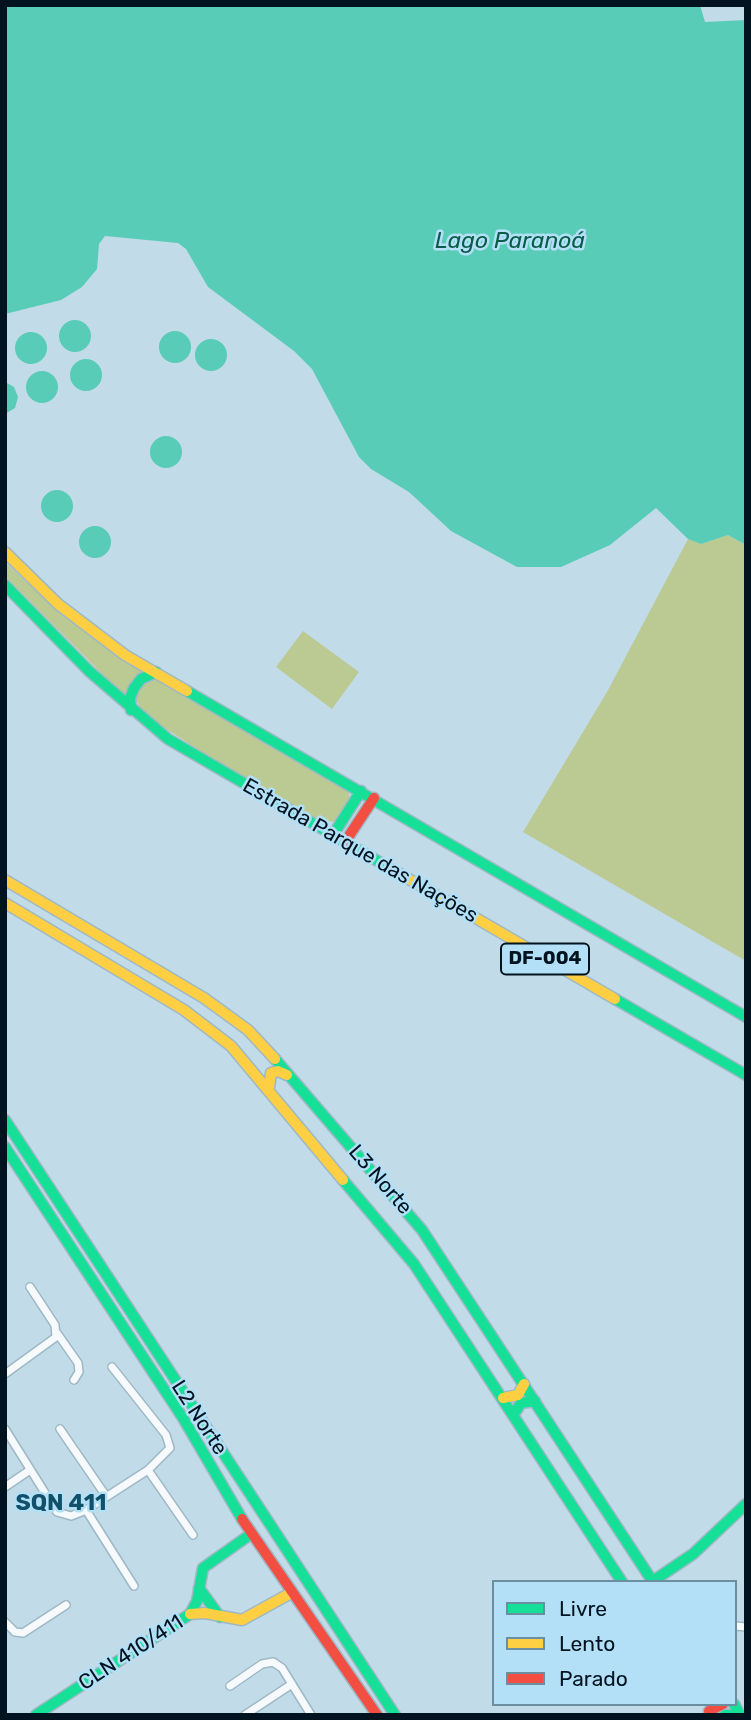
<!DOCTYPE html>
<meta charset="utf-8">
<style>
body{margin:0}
#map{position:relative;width:751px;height:1720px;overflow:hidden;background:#c2dbe8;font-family:Rubik,sans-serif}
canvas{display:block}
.frame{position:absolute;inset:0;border:7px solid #00131e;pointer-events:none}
.legend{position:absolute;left:492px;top:1580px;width:245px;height:126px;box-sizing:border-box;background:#b3e0f7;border:2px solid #6b8ea0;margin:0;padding:9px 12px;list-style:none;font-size:21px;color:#00131e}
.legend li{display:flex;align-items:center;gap:14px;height:35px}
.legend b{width:35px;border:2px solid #6b8ea0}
</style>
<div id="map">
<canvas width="751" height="1720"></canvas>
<div class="frame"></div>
<ul class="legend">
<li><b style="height:9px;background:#16e098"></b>Livre</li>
<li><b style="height:9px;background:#ffcf43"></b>Lento</li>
<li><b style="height:9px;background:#f24e42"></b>Parado</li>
</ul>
</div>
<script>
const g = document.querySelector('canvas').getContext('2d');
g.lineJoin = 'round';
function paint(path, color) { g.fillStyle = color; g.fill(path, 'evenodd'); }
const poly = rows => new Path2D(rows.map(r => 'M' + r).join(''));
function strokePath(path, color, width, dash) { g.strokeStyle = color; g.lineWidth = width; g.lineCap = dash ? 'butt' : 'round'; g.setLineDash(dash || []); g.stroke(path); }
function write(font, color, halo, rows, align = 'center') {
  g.font = font + ' Rubik,sans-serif'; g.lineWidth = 5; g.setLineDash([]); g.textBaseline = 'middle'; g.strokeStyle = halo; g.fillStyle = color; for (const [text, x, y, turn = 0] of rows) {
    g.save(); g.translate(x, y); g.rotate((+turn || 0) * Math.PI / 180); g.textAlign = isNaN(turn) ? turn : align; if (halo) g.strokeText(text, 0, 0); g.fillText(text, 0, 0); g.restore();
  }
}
paint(poly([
 [728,535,746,545,746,961,523,832,607,692,688,539,701,544],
 [5,562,43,598,83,630,142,670,125,697,5,576],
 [303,631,359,672,332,709,276,667],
 [152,680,158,680,348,790,350,799,334,822,316,819,208,756,145,715,136,700,141,685]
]), '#bbc993');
paint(poly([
 [5,5,700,5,705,22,746,20,746,545,728,535,701,544,688,539,656,508,610,545,561,567,517,567,451,531,409,492,371,469,359,457,312,369,294,351,208,287,186,249,178,243,105,236,99,244,97,269,82,287,61,300,5,314],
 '59 336a16 16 0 1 1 32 0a16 16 0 1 1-32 0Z',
 '159 347a16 16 0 1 1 32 0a16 16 0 1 1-32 0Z',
 '15 348a16 16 0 1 1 32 0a16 16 0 1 1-32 0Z',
 '195 355a16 16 0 1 1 32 0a16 16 0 1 1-32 0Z',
 '70 375a16 16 0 1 1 32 0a16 16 0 1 1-32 0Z',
 '26 387a16 16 0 1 1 32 0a16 16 0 1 1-32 0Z',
 [5,382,14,387,18,397,15,408,5,414],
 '150 452a16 16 0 1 1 32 0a16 16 0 1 1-32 0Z',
 '41 506a16 16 0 1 1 32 0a16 16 0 1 1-32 0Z',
 '79 542a16 16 0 1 1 32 0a16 16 0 1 1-32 0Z'
]), '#58ccb6');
const street = poly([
 [57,1333,78,1363,79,1372,74,1380],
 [5,1374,56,1337,55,1325,30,1287],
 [5,1429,57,1512,71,1516,86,1510,148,1470,170,1448,166,1435,112,1367],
 [60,1429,106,1496],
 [148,1470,193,1535],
 [5,1487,30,1470],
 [86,1510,134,1586],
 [5,1622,15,1632,23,1633,66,1605],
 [735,1626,746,1627],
 [230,1686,262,1664,273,1662,282,1668,311,1715],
 [245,1715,292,1684]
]);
const fast = poly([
 [5,585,89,671,168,739,400,874],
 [187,691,746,1017],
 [131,710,130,698,134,688,141,679,156,672],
 [333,835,361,791],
 [615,999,746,1075],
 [275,1059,422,1230,653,1582],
 [5,1120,395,1715],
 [5,1147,183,1418,242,1519],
 [343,1180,414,1264,622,1582],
 [514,1414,521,1403,535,1401],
 [653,1581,693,1554,746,1504],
 [199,1588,220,1617],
 [734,1704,740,1715],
 [36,1715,190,1614,197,1601,203,1568,251,1534],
 [725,1715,735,1715]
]);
const slow = poly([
 [5,552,58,604,125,655,187,691],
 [400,874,615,999],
 [5,880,204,998,248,1030,275,1059],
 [5,903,184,1010,231,1046,343,1180],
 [269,1088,271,1073,278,1071,287,1075],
 [503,1398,518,1395,524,1384],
 [190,1614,205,1613,242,1620,291,1593]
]);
const jam = poly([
 [345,842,374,798],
 [242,1519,377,1715],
 [709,1711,723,1704]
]);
strokePath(street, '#9eb8c5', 10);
strokePath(fast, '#9eb8c5', 13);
strokePath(slow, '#9eb8c5', 13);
strokePath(jam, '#9eb8c5', 13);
strokePath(street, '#f6fafc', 7);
strokePath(fast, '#16e098', 10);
strokePath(slow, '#ffcf43', 10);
strokePath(jam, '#f24e42', 10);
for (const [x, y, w] of [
 [545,959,88]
]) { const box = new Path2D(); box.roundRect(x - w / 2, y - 15.5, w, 31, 5); g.fillStyle = '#b3e0f7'; g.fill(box); strokePath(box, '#00131e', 2); }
write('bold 19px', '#00131e', null, [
 ["DF-004",545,959]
]);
write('21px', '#00131e', '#b3e0f7', [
 ["Estrada Parque das Nações",360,851,30],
 ["L3 Norte",380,1180,49],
 ["L2 Norte",199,1418,57],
 ["CLN 410/411",131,1653,-33]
]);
write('italic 23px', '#095c48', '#b3e0f7', [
 ["Lago Paranoá",510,241]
]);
write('bold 23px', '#10506b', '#b3e0f7', [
 ["SQN 411",61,1503]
]);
</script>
